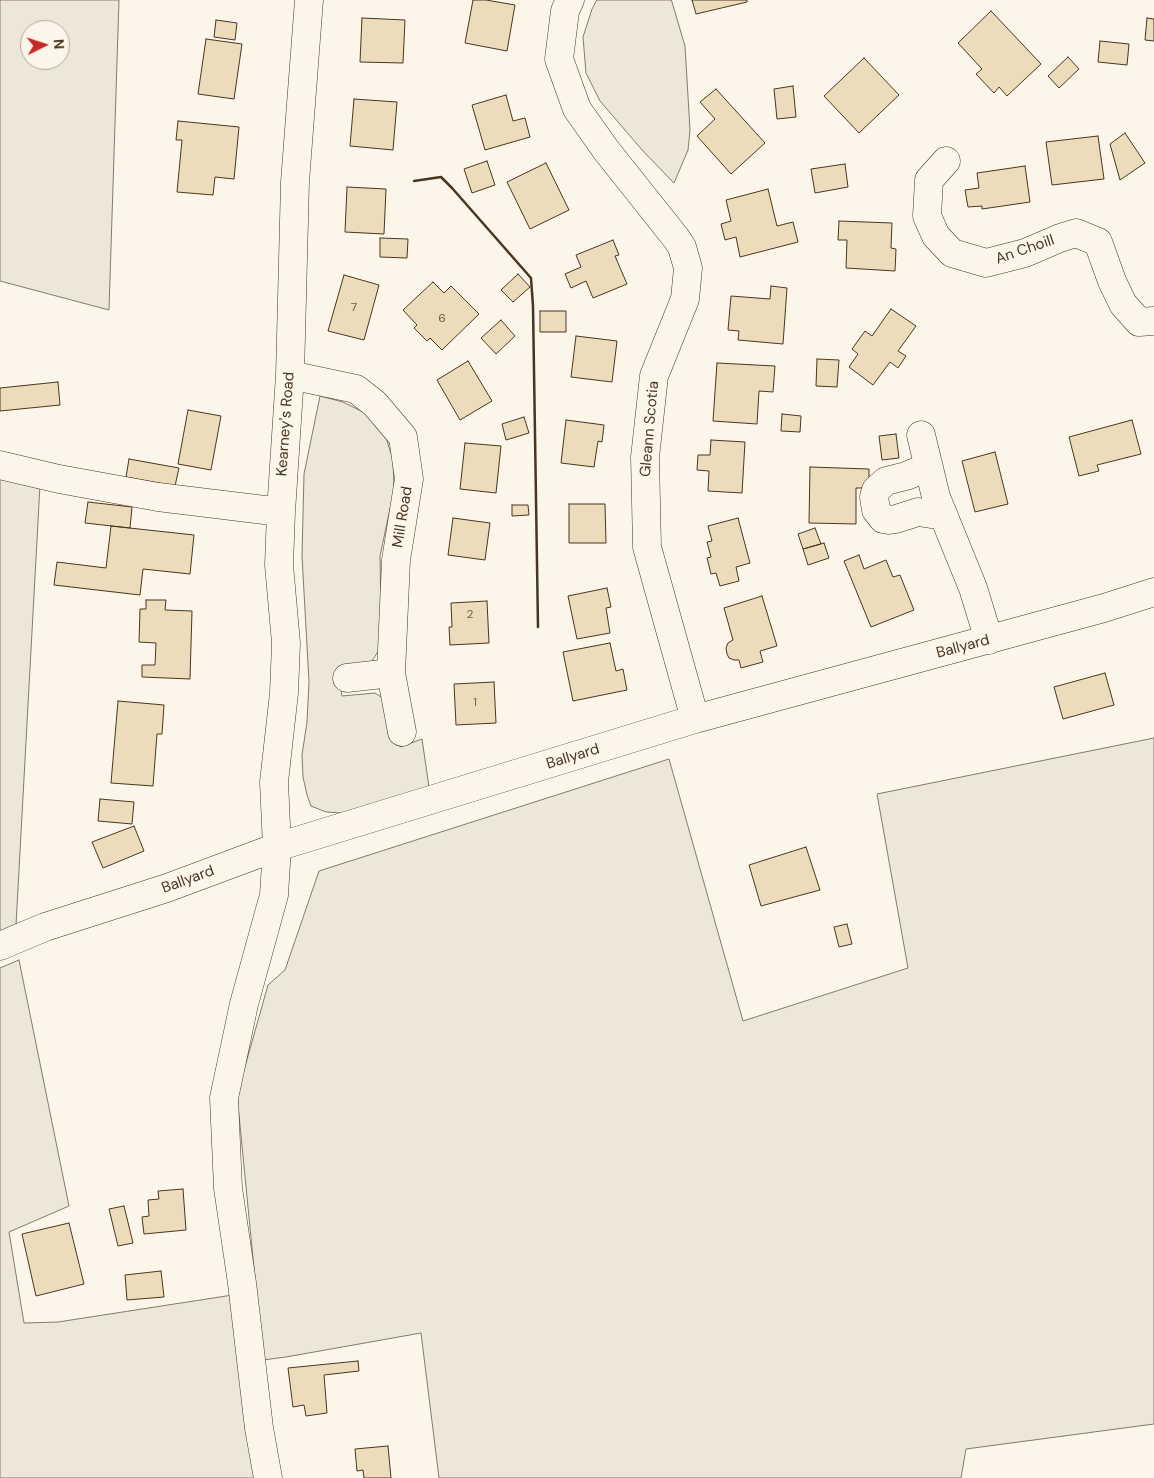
<!DOCTYPE html>
<style>
body{margin:0}
#map{position:relative;width:1154px;height:1478px;overflow:hidden;background:#fbf6e9;font-family:"DM Sans",sans-serif}
canvas{display:block}
.north{position:absolute;left:20px;top:20px;width:50px;height:50px;box-sizing:border-box;background:#fbf6e9;border:1px solid #b4a999;border-radius:50%;rotate:86deg;font-size:14px;font-weight:700;line-height:20px;text-align:center;color:#4a3520}
.north::after{content:'';display:block;margin:auto;width:18px;height:22px;background:#c62828;clip-path:polygon(50% 0,100% 100%,50% 72%,0 100%)}
</style>
<div id="map">
<canvas width="1154" height="1478"></canvas>
<div class="north">N</div>
</div>
<script>
const g = document.querySelector('canvas').getContext('2d');
g.lineJoin = 'round';
function paint(path, color) { g.fillStyle = color; g.fill(path, 'evenodd'); }
const poly = rows => new Path2D(rows.map(r => 'M' + r).join(''));
function strokePath(path, color, width, dash) { g.strokeStyle = color; g.lineWidth = width; g.lineCap = dash ? 'butt' : 'round'; g.setLineDash(dash || []); g.stroke(path); }
function write(font, color, halo, rows, align = 'center') {
  g.font = font + ' "DM Sans",sans-serif'; g.lineWidth = 4; g.setLineDash([]); g.textBaseline = 'middle'; g.strokeStyle = halo; g.fillStyle = color; for (const [text, x, y, turn = 0] of rows) {
    g.save(); g.translate(x, y); g.rotate((+turn || 0) * Math.PI / 180); g.textAlign = isNaN(turn) ? turn : align; if (halo) g.strokeText(text, 0, 0); g.fillText(text, 0, 0); g.restore();
  }
}
const green = poly([
 [0,0,119,0,109,310,0,281,0,0],
 [30,30,60,30,60,60,30,60,30,30],
 [597,0,671,0,672,2,685,46,690,130,688,150,674,183,643,151,600,101,586,73,583,37,592,9,597,0],
 [320,396,343,402,373,417,384,431,393,460,394,490,380,556,381,615,379,650,372,661,368,665,338,672,342,696,375,693,384,699,400,747,422,739,429,787,342,813,326,812,311,806,307,795,303,777,302,755,307,722,309,682,302,556,304,474,320,396],
 [0,477,40,485,16,925,0,931,0,477],
 [1154,738,1154,1424,966,1449,961,1478,439,1478,421,1333,286,1357,263,1360,237,1095,268,985,285,970,319,871,669,759,743,1021,908,968,877,794,1154,738],
 [19,960,69,1206,9,1232,24,1323,58,1322,239,1294,257,1478,0,1478,0,968,19,960]
]);
paint(green, '#ede6d9');
strokePath(green, '#887966', 1);
const building = poly([
 [473,0,486,0,515,5,507,51,465,43,473,0],
 [692,0,747,0,747,2,696,14,692,0],
 [991,11,1041,64,1007,96,999,87,994,93,976,74,982,69,958,43,991,11],
 [362,18,405,20,403,63,360,62,362,18],
 [1147,18,1154,19,1154,41,1145,40,1147,18],
 [216,20,237,23,235,40,214,37,216,20],
 [206,39,242,44,234,99,198,94,206,39],
 [1100,41,1129,44,1127,65,1098,62,1100,41],
 [1068,57,1079,69,1059,88,1048,76,1068,57],
 [864,58,899,95,859,133,824,96,864,58],
 [793,86,796,117,777,119,774,89,793,86],
 [716,89,765,143,731,174,697,136,715,119,700,102,716,89],
 [506,95,513,121,525,118,530,137,485,150,472,105,506,95],
 [354,99,397,102,393,150,350,146,354,99],
 [178,121,239,127,234,179,215,177,213,195,177,192,182,140,176,140,178,121],
 [1125,133,1145,163,1120,180,1110,144,1125,133],
 [1098,136,1104,179,1052,185,1046,142,1098,136],
 [487,161,495,185,472,193,464,169,487,161],
 [546,163,569,210,530,229,507,182,546,163],
 [845,164,848,187,815,193,811,169,845,164],
 [1025,166,1030,202,982,209,982,206,968,207,965,190,979,188,977,173,1025,166],
 [347,187,386,189,384,234,345,232,347,187],
 [768,189,777,226,793,222,798,242,740,257,736,237,725,240,721,224,731,221,726,200,768,189],
 [839,221,892,223,891,248,896,249,895,271,846,268,847,240,838,240,839,221],
 [380,238,408,239,407,258,380,257,380,238],
 [613,240,619,255,615,256,627,284,593,298,586,281,571,288,565,274,581,267,576,255,613,240],
 [518,274,530,287,513,302,501,290,518,274],
 [344,275,379,285,364,340,328,331,344,275],
 [433,282,444,293,451,286,479,314,442,350,430,338,427,341,414,328,417,325,403,310,433,282],
 [771,286,787,288,783,344,738,340,739,331,728,330,731,296,770,299,771,286],
 [891,309,916,326,898,351,906,356,898,368,890,362,873,385,849,367,858,354,852,349,865,331,872,336,891,309],
 [540,311,566,311,566,332,540,332,540,311],
 [501,320,515,336,496,354,481,338,501,320],
 [576,336,617,341,612,382,571,377,576,336],
 [817,359,839,360,837,387,816,386,817,359],
 [468,361,492,401,460,420,437,380,468,361],
 [717,363,775,366,773,392,759,391,757,424,713,421,717,363],
 [58,382,60,405,0,411,0,388,58,382],
 [188,410,221,416,211,470,178,464,188,410],
 [782,414,801,416,800,432,781,431,782,414],
 [524,417,529,433,506,440,502,424,524,417],
 [566,420,604,425,602,442,598,441,594,467,561,463,566,420],
 [1132,420,1141,454,1097,465,1099,471,1079,476,1069,437,1132,420],
 [896,434,899,458,882,460,879,436,896,434],
 [711,440,745,442,742,493,708,491,709,471,697,470,698,455,710,455,711,440],
 [465,443,501,446,496,493,460,489,465,443],
 [995,452,1008,504,975,512,962,461,995,452],
 [129,459,179,468,175,486,126,477,129,459],
 [810,467,869,469,869,488,856,488,856,524,809,523,810,467],
 [88,502,132,507,130,528,85,523,88,502],
 [569,504,605,504,606,543,569,543,569,504],
 [512,505,528,505,529,515,512,516,512,505],
 [453,518,490,523,485,560,448,555,453,518],
 [738,518,750,563,736,567,739,581,720,586,716,573,711,574,707,558,711,557,707,542,712,541,708,526,738,518],
 [111,526,194,535,190,574,143,569,140,595,54,585,57,562,106,568,111,526],
 [815,528,821,544,803,549,798,534,815,528],
 [824,543,829,558,808,565,803,549,824,543],
 [859,555,864,569,886,560,893,577,900,575,914,610,871,627,844,561,859,555],
 [607,588,611,607,606,608,610,633,577,639,568,596,607,588],
 [762,596,777,646,760,651,763,662,741,668,739,660,734,660,729,658,727,654,726,648,728,643,733,640,724,608,762,596],
 [146,600,166,600,165,610,192,611,190,679,142,677,142,665,155,665,156,643,139,642,140,609,146,609,146,600],
 [487,601,489,643,450,645,449,627,452,627,451,603,487,601],
 [610,643,616,671,623,669,627,690,573,701,563,652,610,643],
 [1105,673,1114,705,1063,719,1054,687,1105,673],
 [494,682,496,723,456,725,454,684,494,682],
 [118,701,164,705,162,734,157,734,153,786,111,783,118,701],
 [100,799,134,802,132,824,98,821,100,799],
 [134,826,144,851,103,868,92,842,134,826],
 [806,847,820,890,761,906,749,865,806,847],
 [847,924,852,944,839,947,834,927,847,924],
 [183,1189,186,1230,144,1234,142,1217,149,1216,148,1200,159,1199,158,1191,183,1189],
 [124,1206,133,1243,118,1246,109,1209,124,1206],
 [69,1223,84,1284,36,1296,22,1234,69,1223],
 [161,1271,164,1297,127,1300,125,1275,161,1271],
 [358,1361,359,1371,324,1375,327,1413,306,1416,304,1405,293,1407,288,1368,358,1361],
 [388,1446,391,1478,364,1478,363,1470,357,1471,355,1449,388,1446]
]);
paint(building, '#ecdcbc');
strokePath(building, '#4a3520', 1);
const minor = poly([
 [570,0,565,11,559,59,577,109,606,150,676,238,682,247,688,268,685,299,654,376,645,457,647,547,695,719],
 [946,161,929,180,927,216,936,236,952,253,986,263,1025,253,1060,238,1076,233,1098,242,1112,281,1123,304,1139,322,1154,321],
 [290,375,356,389,375,404,403,437,409,479,396,560,391,673,402,732],
 [921,435,936,497,973,588,989,640],
 [0,465,59,479,158,497,281,512],
 [928,467,906,476,886,481,876,490,874,497,876,510,883,519,889,520,896,519,918,512,944,516],
 [347,678,391,673],
 [0,946,45,927,167,888,277,847,695,719,1104,608,1154,592],
 [268,1478,259,1428,242,1283,228,1188,224,1098,244,1004,274,895,277,847,274,782,284,693,286,643,279,565,281,512,290,375,295,182,309,0]
]);
strokePath(minor, '#4a3520', 29);
strokePath(minor, '#fbf6e9', 28);
strokePath(poly([
 [414,181,441,177,452,188,531,278,533,306,538,627]
]), '#4a3520', 2.5);
write('12px', '#725f47', null, [
 ["7",354,308],
 ["6",442,319],
 ["2",470,615],
 ["1",475,703]
]);
write('15px', '#4a3520', '#fbf6e9', [
 ["An Choill",1025,250,-19],
 ["Kearney's Road",286,424,-86],
 ["Gleann Scotia",650,429,-85],
 ["Mill Road",403,517,-81],
 ["Ballyard",963,647,-15],
 ["Ballyard",573,757,-17],
 ["Ballyard",188,880,-20]
]);
</script>
